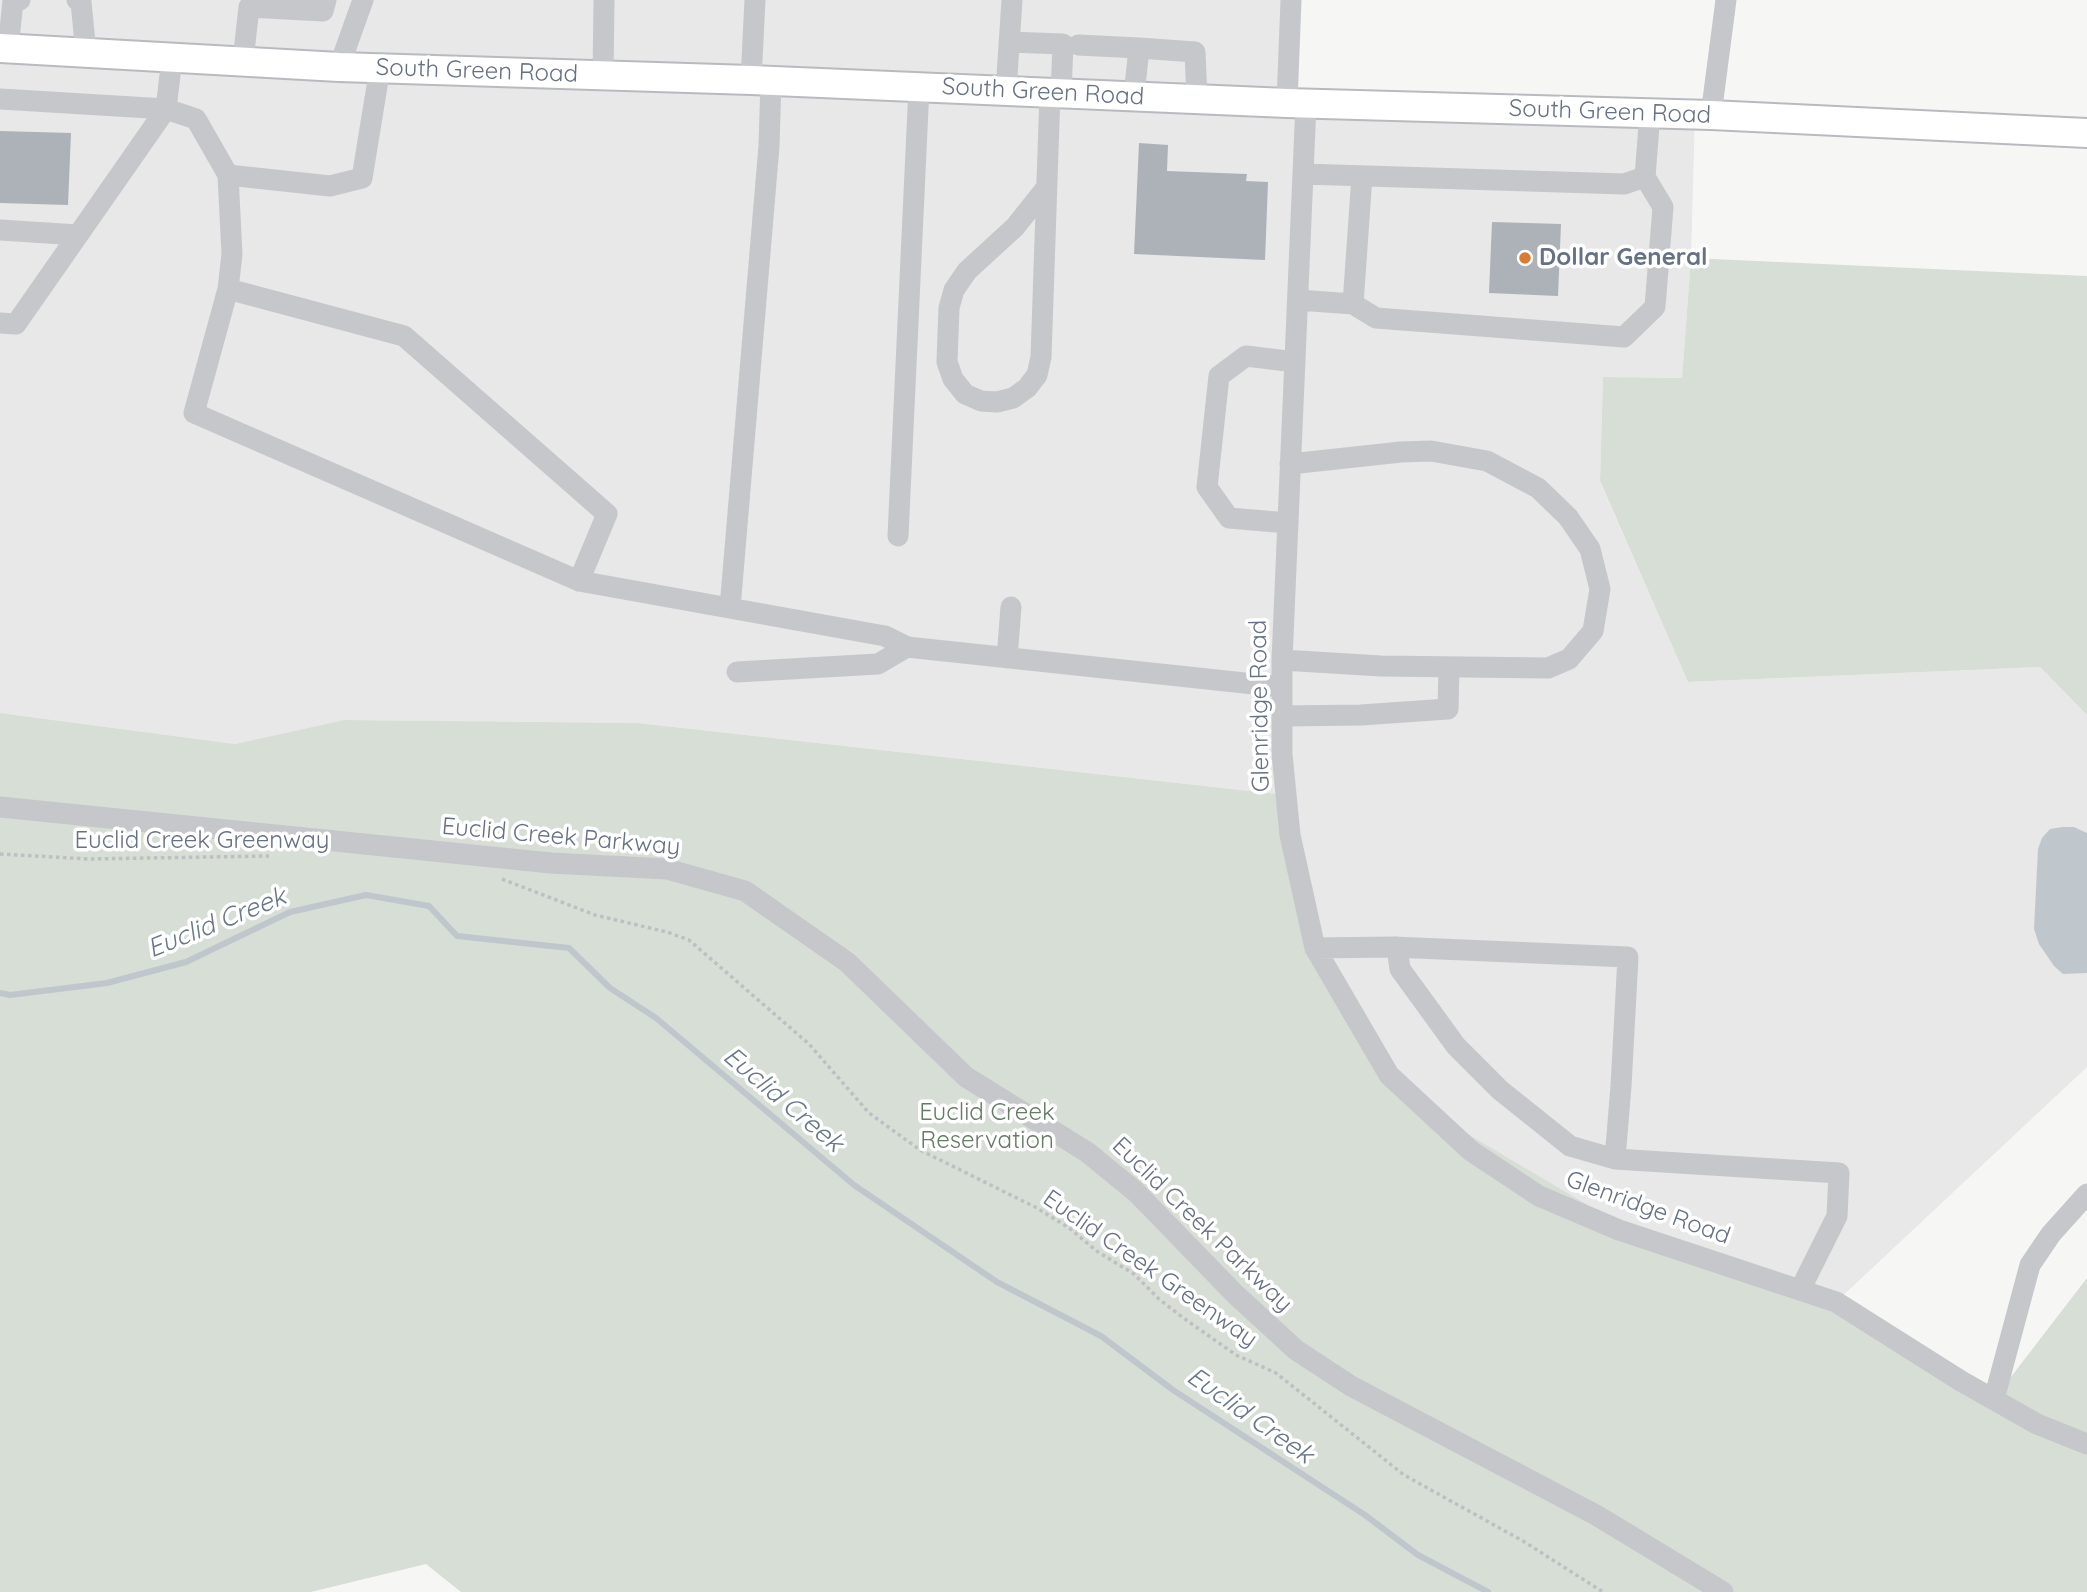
<!DOCTYPE html>
<style>
body{margin:0}
canvas{display:block;background:#f6f7f4}
</style>
<canvas width="2087" height="1592"></canvas>
<script>
const g = document.querySelector('canvas').getContext('2d');
g.lineJoin = 'round';
function paint(path, color) { g.fillStyle = color; g.fill(path, 'evenodd'); }
const poly = rows => new Path2D(rows.map(r => 'M' + r).join(''));
function strokePath(path, color, width, dash) { g.strokeStyle = color; g.lineWidth = width; g.lineCap = dash ? 'butt' : 'round'; g.setLineDash(dash || []); g.stroke(path); }
function write(font, color, halo, rows, align = 'center') {
  g.font = font + ' Quicksand,sans-serif'; g.lineWidth = 7; g.setLineDash([]); g.textBaseline = 'middle'; g.strokeStyle = halo; g.fillStyle = color; for (const [text, x, y, turn = 0] of rows) {
    g.save(); g.translate(x, y); g.rotate((+turn || 0) * Math.PI / 180); g.textAlign = isNaN(turn) ? turn : align; if (halo) g.strokeText(text, 0, 0); g.fillText(text, 0, 0); g.restore();
  }
}
paint(poly([
 [0,0,1291,0,1287,102,1695,114,1691,258,1682,378,1603,377,1600,482,1688,682,2040,667,2087,715,2087,1067,1836,1302,1539,1196,1389,1075,1315,948,1286,795,638,723,344,720,235,744,0,713]
]), '#e7e8e7');
paint(poly([
 [1691,258,2087,276,2087,715,2040,667,1688,682,1600,481,1603,377,1682,378],
 [0,713,235,744,344,720,638,723,1286,795,1315,948,1389,1075,1427,1110,1640,1236,1801,1288,1994,1399,2087,1278,2087,1592,461,1592,426,1564,311,1592,0,1592]
]), '#d7ded5');
paint(poly([
 [2063,827,2074,827,2087,833,2087,973,2063,974,2054,966,2039,944,2034,929,2038,849,2042,838,2050,829]
]), '#bfc6cc');
strokePath(poly([
 [0,993,10,995,107,983,186,962,290,912,366,895,429,906,457,936,569,948,610,988,656,1018,854,1185,997,1282,1101,1336,1173,1390,1365,1515,1418,1555,1488,1592]
]), '#bfc6cc', 6);
paint(poly([
 [0,131,71,133,68,205,0,203],
 [1139,143,1168,145,1167,171,1247,174,1246,181,1268,182,1265,260,1134,254],
 [1492,222,1561,224,1558,296,1489,293]
]), '#adb2b9');
const major = poly([
 [0,48,339,67,751,80,1287,103,1711,115,2087,133]
]);
strokePath(major, '#b8babf', 32);
strokePath(poly([
 [0,854,89,859,269,856],
 [502,879,595,915,667,932,689,940,809,1044,869,1113,920,1150,1037,1208,1069,1228,1098,1252,1134,1274,1159,1299,1182,1317,1236,1355,1276,1373,1404,1475,1523,1541,1603,1592]
]), '#bebfc2', 3.5, [3.5, 3.5]);
strokePath(poly([
 [77,0,81,2,86,53],
 [1009,42,1063,44,1061,93],
 [1078,45,1139,48,1134,96],
 [1139,48,1195,52,1197,99],
 [8,49,13,1,20,0],
 [243,61,249,7,323,11,326,0],
 [339,67,363,0],
 [603,75,604,0],
 [751,80,755,0],
 [1006,91,1012,0],
 [0,99,166,109,196,119,228,175,330,186,362,178,380,68],
 [1287,103,1291,0],
 [1306,104,1282,660,1282,754,1290,835,1315,948,1389,1075,1471,1151,1539,1196,1619,1230,1836,1302,1961,1381,2037,1424,2087,1444],
 [1711,115,1726,0],
 [1303,174,1624,184,1645,177,1650,113],
 [228,175,232,254,228,289],
 [1046,188,1015,227,967,271,954,290,949,308,947,362,953,379,965,394,981,401,997,402,1013,398,1027,388,1037,375,1041,357,1050,93],
 [0,230,78,235],
 [1298,300,1353,304,1362,176],
 [1353,304,1376,318,1624,337,1655,307,1663,207,1645,177],
 [0,323,16,324,166,109,172,58],
 [1288,523,1229,518,1207,487,1219,376,1246,356,1295,362],
 [898,536,919,87],
 [579,581,607,514,404,336,228,289,194,413,579,581,885,636,907,647,1282,687],
 [730,608,769,146,771,80],
 [1007,658,1011,607],
 [1282,660,1381,666,1548,668,1569,659,1593,631,1600,589,1590,549,1568,517,1538,488,1487,461,1431,451,1401,452,1290,464],
 [737,672,878,664,907,647],
 [1282,716,1361,715,1448,709,1449,668],
 [0,807,551,863,667,869,745,891,847,962,966,1077,1087,1152,1136,1192,1235,1294,1296,1350,1351,1386,1596,1515,1723,1592],
 [1397,947,1400,969,1456,1046,1500,1090,1570,1146,1615,1159],
 [1315,948,1393,947,1628,957,1621,1086,1615,1159,1839,1173,1837,1216,1801,1288],
 [1994,1399,2030,1265,2051,1234,2087,1194]
]), '#c5c7cb', 21);
strokePath(major, '#fff', 28);
for (const [x, y, r, color] of [
 [1525,258,7,"#db7a30"]
]) { const dot = new Path2D(); dot.arc(x, y, r, 0, 2 * Math.PI); g.fillStyle = color; g.fill(dot); strokePath(dot, '#fff', 2.5); }
write('24px', '#677184', '#fff', [
 ["South Green Road",477,71,2],
 ["South Green Road",1043,92,3],
 ["South Green Road",1610,112,2],
 ["Glenridge Road",1260,706,-91],
 ["Euclid Creek Parkway",561,837,5],
 ["Euclid Creek Greenway",202,841],
 ["Glenridge Road",1648,1208,20],
 ["Euclid Creek Parkway",1202,1225,44],
 ["Euclid Creek Greenway",1150,1269,35]
]);
write('bold 24px', '#677184', '#fff', [
 ["Dollar General",1539,258]
], 'left');
write('24px', '#667b66', '#fff', [
 ["Euclid Creek",987,1113],
 ["Reservation",987,1141]
]);
write('italic 26px', '#697886', '#fff', [
 ["Euclid Creek",217,923,-22],
 ["Euclid Creek",783,1100,40],
 ["Euclid Creek",1250,1416,35]
]);
</script>
